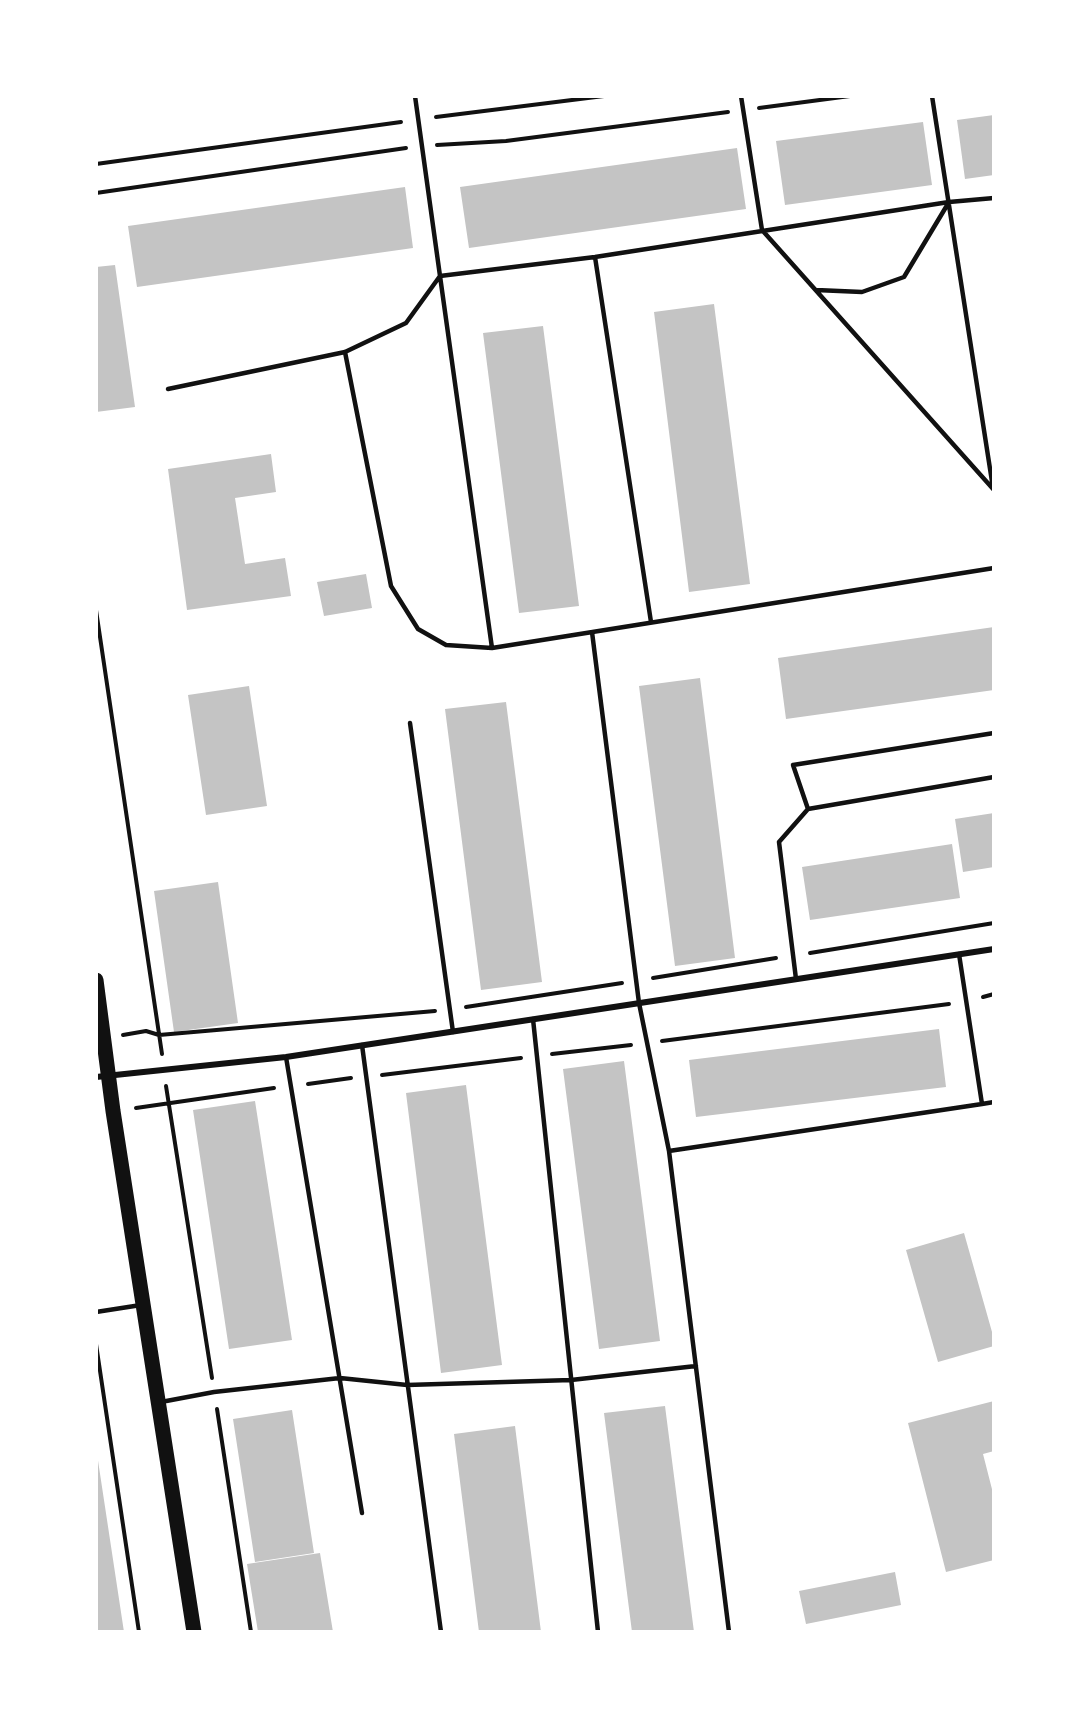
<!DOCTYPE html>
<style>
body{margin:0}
#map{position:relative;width:1090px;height:1728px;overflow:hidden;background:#fff;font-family:"IBM Plex Sans",sans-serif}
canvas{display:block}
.frame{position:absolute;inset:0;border:98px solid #fff;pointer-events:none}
</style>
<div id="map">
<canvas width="1090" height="1728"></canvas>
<div class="frame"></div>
</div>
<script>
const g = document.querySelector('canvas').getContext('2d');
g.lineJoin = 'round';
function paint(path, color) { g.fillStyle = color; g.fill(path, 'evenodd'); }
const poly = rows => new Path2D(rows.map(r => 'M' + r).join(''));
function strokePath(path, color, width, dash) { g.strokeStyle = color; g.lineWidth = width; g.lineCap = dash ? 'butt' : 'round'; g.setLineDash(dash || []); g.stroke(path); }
paint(poly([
 [994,115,994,175,965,179,957,120],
 [923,122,932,185,785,205,776,141],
 [737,148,746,209,469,248,460,187],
 [405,187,413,248,137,287,128,226],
 [115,265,135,407,96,412,96,267],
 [714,304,750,584,689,592,654,312],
 [543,326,579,606,519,613,483,333],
 [271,454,276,492,235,498,245,564,285,558,291,596,187,610,168,469],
 [366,574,372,608,324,616,317,582],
 [994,627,994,690,786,719,778,658],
 [700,678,735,958,675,966,639,686],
 [249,686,267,806,206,815,188,695],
 [506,702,542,982,481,990,445,709],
 [994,813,994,867,963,872,955,819],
 [952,844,960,898,810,920,802,867],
 [218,882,238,1023,174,1032,154,891],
 [939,1029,946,1087,696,1117,689,1060],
 [624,1061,660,1341,599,1349,563,1069],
 [466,1085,502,1365,441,1373,406,1093],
 [255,1101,292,1340,229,1349,193,1110],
 [964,1233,994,1339,994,1346,938,1362,906,1250],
 [994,1401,994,1451,983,1454,994,1497,994,1560,946,1572,908,1423],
 [665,1406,694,1632,632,1632,604,1413],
 [292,1410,314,1553,255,1562,233,1419],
 [515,1426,541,1632,479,1632,454,1434],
 [96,1454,97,1454,124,1632,96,1632],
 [320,1553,333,1632,258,1632,247,1564],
 [895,1572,901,1605,806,1624,799,1591]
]), '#c4c4c4');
strokePath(poly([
 [759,108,850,96],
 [436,117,604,96],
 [437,145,506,141,728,112],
 [96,164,401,122],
 [96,193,406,148],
 [96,610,162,1054],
 [810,953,994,923],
 [653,978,776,958],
 [983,997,994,994],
 [466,1007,622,983],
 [123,1035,146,1031,159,1035,435,1011],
 [662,1041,949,1004],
 [552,1054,631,1045],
 [382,1075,521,1058],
 [308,1084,351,1078],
 [166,1086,212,1378],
 [136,1108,274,1088],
 [96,1344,139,1632],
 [217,1409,251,1632]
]), '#111', 4);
strokePath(poly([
 [741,96,762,230,994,490],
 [932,96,993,488],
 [595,257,651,622],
 [816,290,862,292,904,277,949,202],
 [345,352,391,586,418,629,446,645,492,648,994,568],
 [168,389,345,352,406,323,440,276,415,96],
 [592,632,639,1003,669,1151,982,1104],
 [492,648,440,276,595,257,949,202,994,198],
 [410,723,453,1032],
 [808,809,793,765,994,733],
 [959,954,982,1104,994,1102],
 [796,979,779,842,808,809,994,777],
 [533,1019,598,1632],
 [362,1045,441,1632],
 [286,1057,362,1513],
 [669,1151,729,1632],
 [96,1312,141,1305],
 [161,1402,214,1392,340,1378,407,1385,571,1380,696,1366]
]), '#111', 4.5);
strokePath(poly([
 [96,1077,286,1057,994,949]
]), '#111', 6);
strokePath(poly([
 [96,980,113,1111,194,1632]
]), '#111', 15);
</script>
